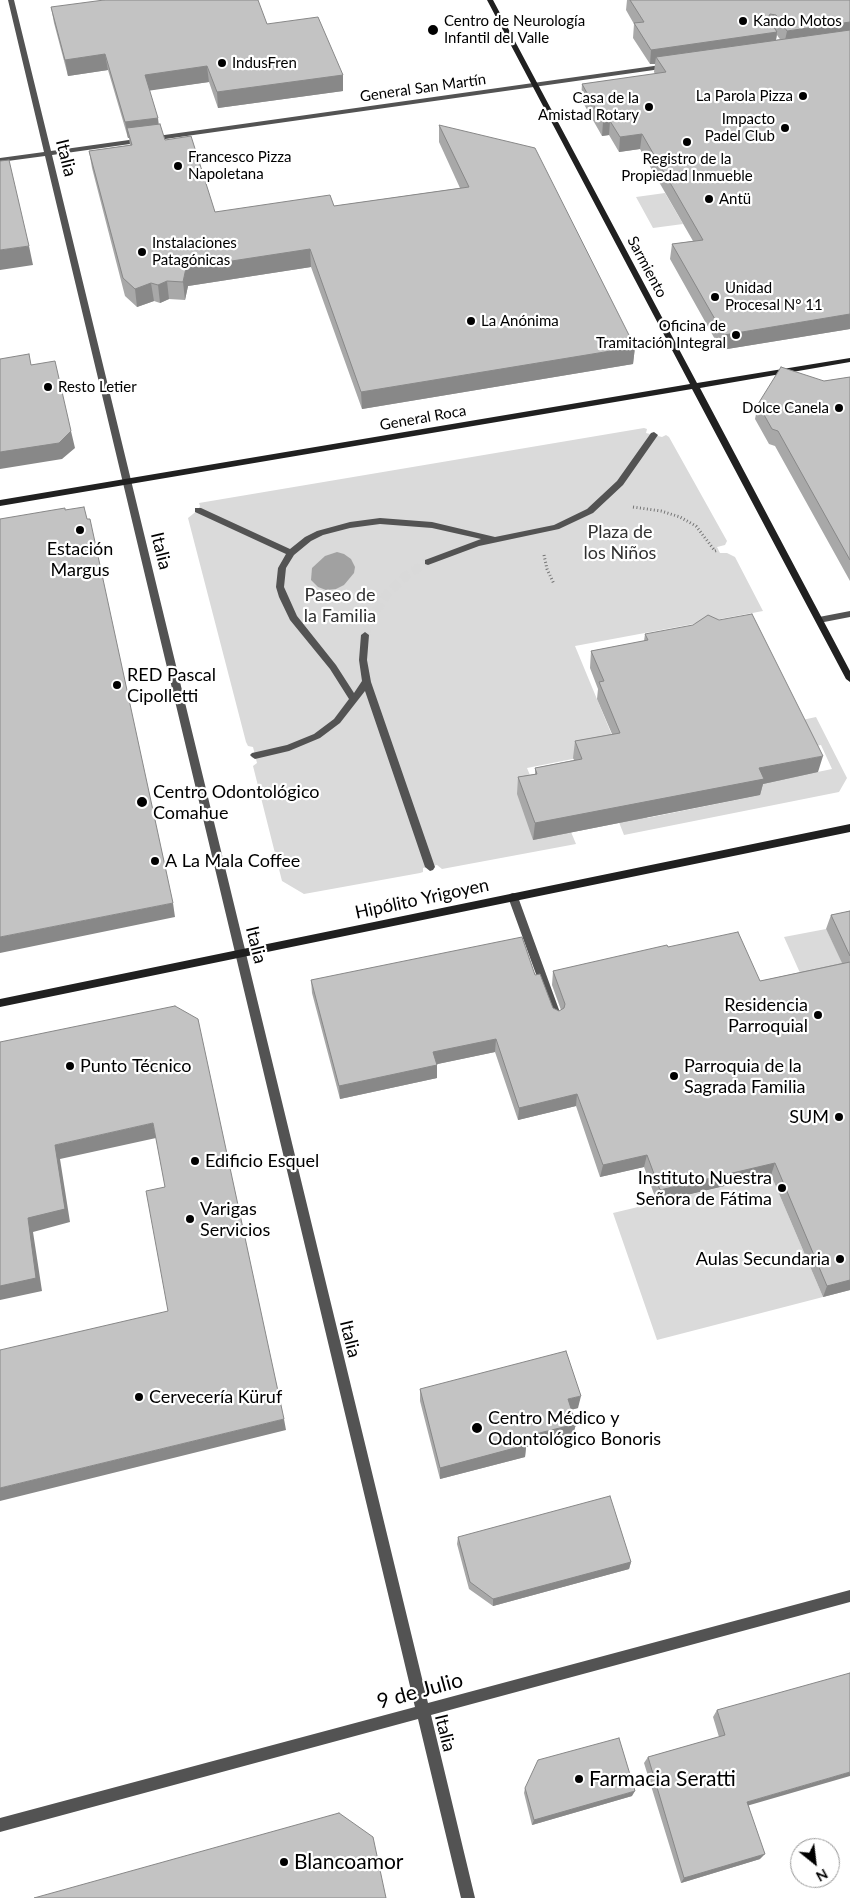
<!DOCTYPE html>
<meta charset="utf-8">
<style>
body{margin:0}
#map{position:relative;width:850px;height:1898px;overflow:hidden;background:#fff;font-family:Lato,sans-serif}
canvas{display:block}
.north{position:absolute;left:790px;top:1838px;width:50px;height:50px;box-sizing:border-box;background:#fff;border:1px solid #999;border-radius:50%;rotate:151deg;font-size:14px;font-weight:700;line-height:20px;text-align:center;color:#000}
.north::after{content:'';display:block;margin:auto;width:18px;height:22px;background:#000;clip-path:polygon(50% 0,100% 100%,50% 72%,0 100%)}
</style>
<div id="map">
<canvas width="850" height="1898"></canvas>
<div class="north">N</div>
</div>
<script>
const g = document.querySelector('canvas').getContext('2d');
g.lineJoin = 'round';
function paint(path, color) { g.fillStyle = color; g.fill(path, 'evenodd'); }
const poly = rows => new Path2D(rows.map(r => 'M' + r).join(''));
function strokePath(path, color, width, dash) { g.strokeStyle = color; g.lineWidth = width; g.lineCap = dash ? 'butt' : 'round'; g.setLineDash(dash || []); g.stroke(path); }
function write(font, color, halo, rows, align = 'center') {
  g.font = font + ' Lato,sans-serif'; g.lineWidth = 4.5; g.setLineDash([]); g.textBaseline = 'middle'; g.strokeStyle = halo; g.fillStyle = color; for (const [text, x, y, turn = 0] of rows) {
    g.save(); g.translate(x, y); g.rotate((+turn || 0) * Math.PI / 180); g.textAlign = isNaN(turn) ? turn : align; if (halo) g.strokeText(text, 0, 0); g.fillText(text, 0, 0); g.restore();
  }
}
paint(poly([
 [665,193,683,224,653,228,636,197],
 [644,428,647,429,646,433,662,437,666,435,669,437,727,541,725,545,717,547,720,553,727,553,735,557,763,611,575,646,618,750,527,768,536,790,571,832,576,844,442,869,437,865,423,868,423,872,420,873,304,894,282,881,253,766,257,763,253,747,248,746,246,742,188,518,198,510,200,506,199,503],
 [816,717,847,778,839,792,624,835,598,769,624,764,647,818,760,795,755,785,832,769,821,745,806,748,793,722],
 [826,929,848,974,805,984,784,937],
 [771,1175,823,1297,657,1340,613,1213]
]), '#dadada');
paint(poly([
 [337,552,344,554,351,559,355,567,354,573,344,585,336,589,326,590,318,587,311,580,312,568,325,556]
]), '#a1a1a1');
strokePath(poly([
 [365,635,373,615,387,594,407,575,428,562]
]), '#d9d9d9', 9, [9, 4.5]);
strokePath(poly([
 [633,507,661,511,680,517,696,526,715,551,718,550],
 [544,555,547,569,554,584]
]), '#757575', 3, [1, 2.5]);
paint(poly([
 [850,611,850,617,819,623,815,620,819,617,850,611],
 [513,893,516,894,518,897,562,1018,561,1021,557,1022,553,1021,552,1018,508,897,510,894,513,893]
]), '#535353');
paint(poly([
 [8,0,14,0,51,151,668,64,671,66,668,68,52,155,428,1703,850,1590,850,1602,431,1715,475,1898,461,1898,418,1719,0,1832,0,1818,415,1707,45,156,0,162,0,158,44,152,8,0],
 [654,432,658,435,623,485,593,513,559,529,479,546,428,565,425,564,425,560,481,539,432,528,380,524,350,528,323,535,311,541,294,555,286,568,284,587,297,616,336,665,354,693,362,681,359,660,361,635,365,632,369,635,367,660,371,682,435,867,433,870,430,871,425,867,365,691,340,723,320,738,289,751,255,759,252,757,250,755,252,753,287,745,314,734,334,719,349,699,330,669,290,620,279,597,276,587,278,568,286,554,195,512,195,508,201,508,290,549,305,537,317,531,350,522,380,518,432,522,495,537,554,525,587,509,617,481,651,433,654,432]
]), '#535353');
paint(poly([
 [487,0,493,0,697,383,850,358,850,362,700,388,850,671,850,682,846,679,692,389,0,506,0,500,690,384,487,0],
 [850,824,850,832,0,1007,0,999,850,824]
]), '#202020');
paint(poly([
 [627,0,850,0,850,329,721,350,670,259,672,244,693,241,640,149,619,152,609,135,602,136,581,99,582,84,655,74,654,72,655,64,650,64,633,38,634,24,626,10],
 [777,35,779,38,780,39,776,40],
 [51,7,267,24,343,75,343,91,218,108,209,82,149,90,158,124,165,140,215,212,334,206,460,188,439,142,439,125,635,347,633,364,362,409,311,267,188,286,185,300,169,299,160,303,154,301,137,307,125,296,92,168,89,151,130,145,129,138,128,138,108,70,68,76,54,23],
 [850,377,850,581,775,446,769,444,755,419,758,404,824,381],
 [645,634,818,772,763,784,760,795,533,840,517,794,518,777,535,774,535,768,574,760,573,758,575,741,612,734,597,699,598,689,590,668,591,651,644,641],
 [850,911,850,1290,823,1297,771,1175,657,1202,644,1167,600,1177,576,1106,518,1120,495,1052,437,1064,437,1078,340,1099,312,993,311,980,535,975,553,1008,559,1011,561,1010,552,985,553,971,668,947,760,981,842,963,826,929,831,915],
 [420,1389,578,1408,571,1410,576,1424,573,1435,526,1447,525,1457,440,1479,420,1401],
 [458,1537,631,1562,629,1569,493,1606,469,1589,457,1544],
 [717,1710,749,1806,760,1859,681,1883,644,1763,648,1757,719,1737,713,1717],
 [525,1788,632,1796,532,1825,524,1793]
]), '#a8a8a8');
paint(poly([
 [850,22,850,36,784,45,787,31],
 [777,32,775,47,656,57,655,64,650,64,651,50],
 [105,54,108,70,68,76,65,60],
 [207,66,209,82,147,91,145,75],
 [343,75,343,91,218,108,217,92],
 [158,118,160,134,127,128,129,138,128,138,125,122],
 [610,121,609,135,602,136,603,122],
 [642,134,640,149,619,152,620,137],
 [29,246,33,265,0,270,0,250],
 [310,249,311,267,188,286,185,300,183,282,186,268],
 [167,281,169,299,160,303,158,285],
 [151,283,154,301,137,307,135,289],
 [850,314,850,329,721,350,724,335],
 [635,347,633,364,362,409,361,392],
 [71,431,75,448,62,459,0,469,0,452],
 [823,756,818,772,763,784,760,795,533,840,535,823,759,768],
 [173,903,175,917,0,953,0,937],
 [496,1039,495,1052,433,1065,433,1052],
 [437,1065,437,1078,340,1099,339,1086],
 [577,1094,576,1106,518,1120,519,1108],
 [153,1123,156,1138,60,1159,70,1222,33,1232,42,1291,0,1300,0,1286,28,1218,55,1145],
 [647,1155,644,1167,600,1177,603,1165],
 [775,1163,771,1175,657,1202,660,1190],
 [850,1280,850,1290,823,1297,827,1286],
 [581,1396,578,1408,566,1411,568,1399],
 [284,1419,286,1430,0,1501,0,1488],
 [576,1424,573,1435,526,1447,525,1457,440,1479,440,1468,523,1437],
 [631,1562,629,1569,493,1606,493,1599],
 [850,1772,850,1776,743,1807,747,1802],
 [635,1791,632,1796,532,1825,534,1820],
 [765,1854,760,1859,681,1883,684,1878]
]), '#888');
const building = poly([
 [104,0,258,0,267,24,318,17,343,75,217,92,207,66,145,75,158,118,125,122,105,54,65,60,51,7,104,0],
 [630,0,850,0,850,22,787,31,776,15,770,14,768,18,777,32,651,50,634,23,644,22,630,0],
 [850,30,850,314,724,335,672,244,703,240,642,134,620,137,610,121,603,122,582,84,666,72,656,57,850,30],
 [160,124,165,140,191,136,215,212,330,195,334,206,469,187,439,125,535,148,635,347,361,392,310,249,186,268,183,282,167,281,158,285,151,283,135,289,123,278,89,151,132,145,127,128,160,124],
 [9,160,29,246,0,250,0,161,9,160],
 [29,354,31,365,55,361,71,431,59,443,0,452,0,359,29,354],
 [781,367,824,381,850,377,850,560,778,431,772,429,758,404,781,367],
 [84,507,87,519,90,519,173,903,0,937,0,519,65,508,65,510,84,507],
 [752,614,823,756,759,768,764,779,535,823,518,777,537,774,535,768,582,759,575,741,620,733,599,682,604,681,591,651,648,640,645,634,693,625,708,615,719,620,752,614],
 [850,911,850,956,831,915,850,911],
 [738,932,760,981,850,962,850,1280,827,1286,775,1163,660,1190,647,1155,603,1165,577,1094,519,1108,496,1039,433,1052,437,1065,339,1086,311,980,522,937,535,975,540,974,553,1008,559,1011,564,1008,565,1004,553,971,667,945,668,947,738,932],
 [175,1006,198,1019,284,1419,0,1488,0,1350,168,1311,146,1191,165,1187,153,1123,55,1145,65,1209,28,1218,36,1278,0,1286,0,1042,175,1006],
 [566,1351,581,1396,568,1399,576,1424,523,1437,526,1445,440,1468,420,1389,566,1351],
 [610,1496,631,1562,493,1599,470,1582,458,1537,610,1496],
 [850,1673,850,1772,747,1802,765,1854,684,1878,648,1757,725,1735,717,1710,850,1673],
 [619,1738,635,1791,534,1820,525,1788,538,1760,619,1738],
 [339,1813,373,1837,386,1898,34,1898,339,1813]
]);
paint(building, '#c3c3c3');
strokePath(building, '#888', 1);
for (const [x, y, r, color] of [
 [743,21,5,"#000"],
 [433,30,6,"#000"],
 [222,63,5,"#000"],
 [803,96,5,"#000"],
 [649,107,5,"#000"],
 [785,128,5,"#000"],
 [687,142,5,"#000"],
 [178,166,5,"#000"],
 [709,199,5,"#000"],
 [142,252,5,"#000"],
 [715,297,5,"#000"],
 [471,321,5,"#000"],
 [736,335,5,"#000"],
 [48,387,5,"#000"],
 [839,408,5,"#000"],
 [80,530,5,"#000"],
 [117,685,5,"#000"],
 [142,802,6,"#000"],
 [155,861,5,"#000"],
 [818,1015,5,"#000"],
 [70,1066,5,"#000"],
 [674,1076,5,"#000"],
 [839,1117,5,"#000"],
 [195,1161,5,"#000"],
 [782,1188,5,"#000"],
 [190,1219,5,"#000"],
 [840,1259,5,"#000"],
 [139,1397,5,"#000"],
 [477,1428,6,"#000"],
 [579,1779,5,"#000"],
 [284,1862,5,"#000"]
]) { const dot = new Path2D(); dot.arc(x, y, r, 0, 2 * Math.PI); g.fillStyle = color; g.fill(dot); strokePath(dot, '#fff', 2); }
write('15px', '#000', '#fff', [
 ["Centro de Neurología",444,21],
 ["Infantil del Valle",444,38],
 ["Kando Motos",753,21],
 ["IndusFren",232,63],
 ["La Parola Pizza",793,96,"right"],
 ["Casa de la",639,98,"right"],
 ["Amistad Rotary",639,115,"right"],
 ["Impacto",775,119,"right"],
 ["Padel Club",775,136,"right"],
 ["Francesco Pizza",188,157],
 ["Napoletana",188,174],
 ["Registro de la",687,159,"center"],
 ["Propiedad Inmueble",687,176,"center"],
 ["Antü",719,199],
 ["Instalaciones",152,243],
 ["Patagónicas",152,260],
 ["Unidad",725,288],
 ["Procesal N° 11",725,305],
 ["La Anónima",481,321],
 ["Oficina de",726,326,"right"],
 ["Tramitación Integral",726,343,"right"],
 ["Resto Letier",58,387],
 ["Dolce Canela",829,408,"right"]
], 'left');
write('15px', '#000', '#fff', [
 ["General San Martín",423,88,-8],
 ["Sarmiento",647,267,62],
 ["General Roca",423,418,-10]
]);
write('18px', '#000', '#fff', [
 ["Italia",66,158,76],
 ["Italia",161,551,76],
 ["Hipólito Yrigoyen",422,899,-12],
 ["Italia",256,945,76],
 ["Italia",350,1339,76],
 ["Italia",445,1733,76]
]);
write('18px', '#313131', '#fff', [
 ["Plaza de",620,532],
 ["los Niños",620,553],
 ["Paseo de",340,595],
 ["la Familia",340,616]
]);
write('18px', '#000', '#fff', [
 ["Estación",80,549,"center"],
 ["Margus",80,570,"center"],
 ["RED Pascal",127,675],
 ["Cipolletti",127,696],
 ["Centro Odontológico",153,792],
 ["Comahue",153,813],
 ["A La Mala Coffee",165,861],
 ["Residencia",808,1005,"right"],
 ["Parroquial",808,1026,"right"],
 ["Punto Técnico",80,1066],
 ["Parroquia de la",684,1066],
 ["Sagrada Familia",684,1087],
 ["SUM",829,1117,"right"],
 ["Edificio Esquel",205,1161],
 ["Instituto Nuestra",772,1178,"right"],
 ["Señora de Fátima",772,1199,"right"],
 ["Varigas",200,1209],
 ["Servicios",200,1230],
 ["Aulas Secundaria",830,1259,"right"],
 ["Cervecería Küruf",149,1397],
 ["Centro Médico y",488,1418],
 ["Odontológico Bonoris",488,1439]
], 'left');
write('21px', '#000', '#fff', [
 ["9 de Julio",420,1691,-15]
]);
write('21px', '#000', '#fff', [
 ["Farmacia Seratti",589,1779],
 ["Blancoamor",294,1862]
], 'left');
</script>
